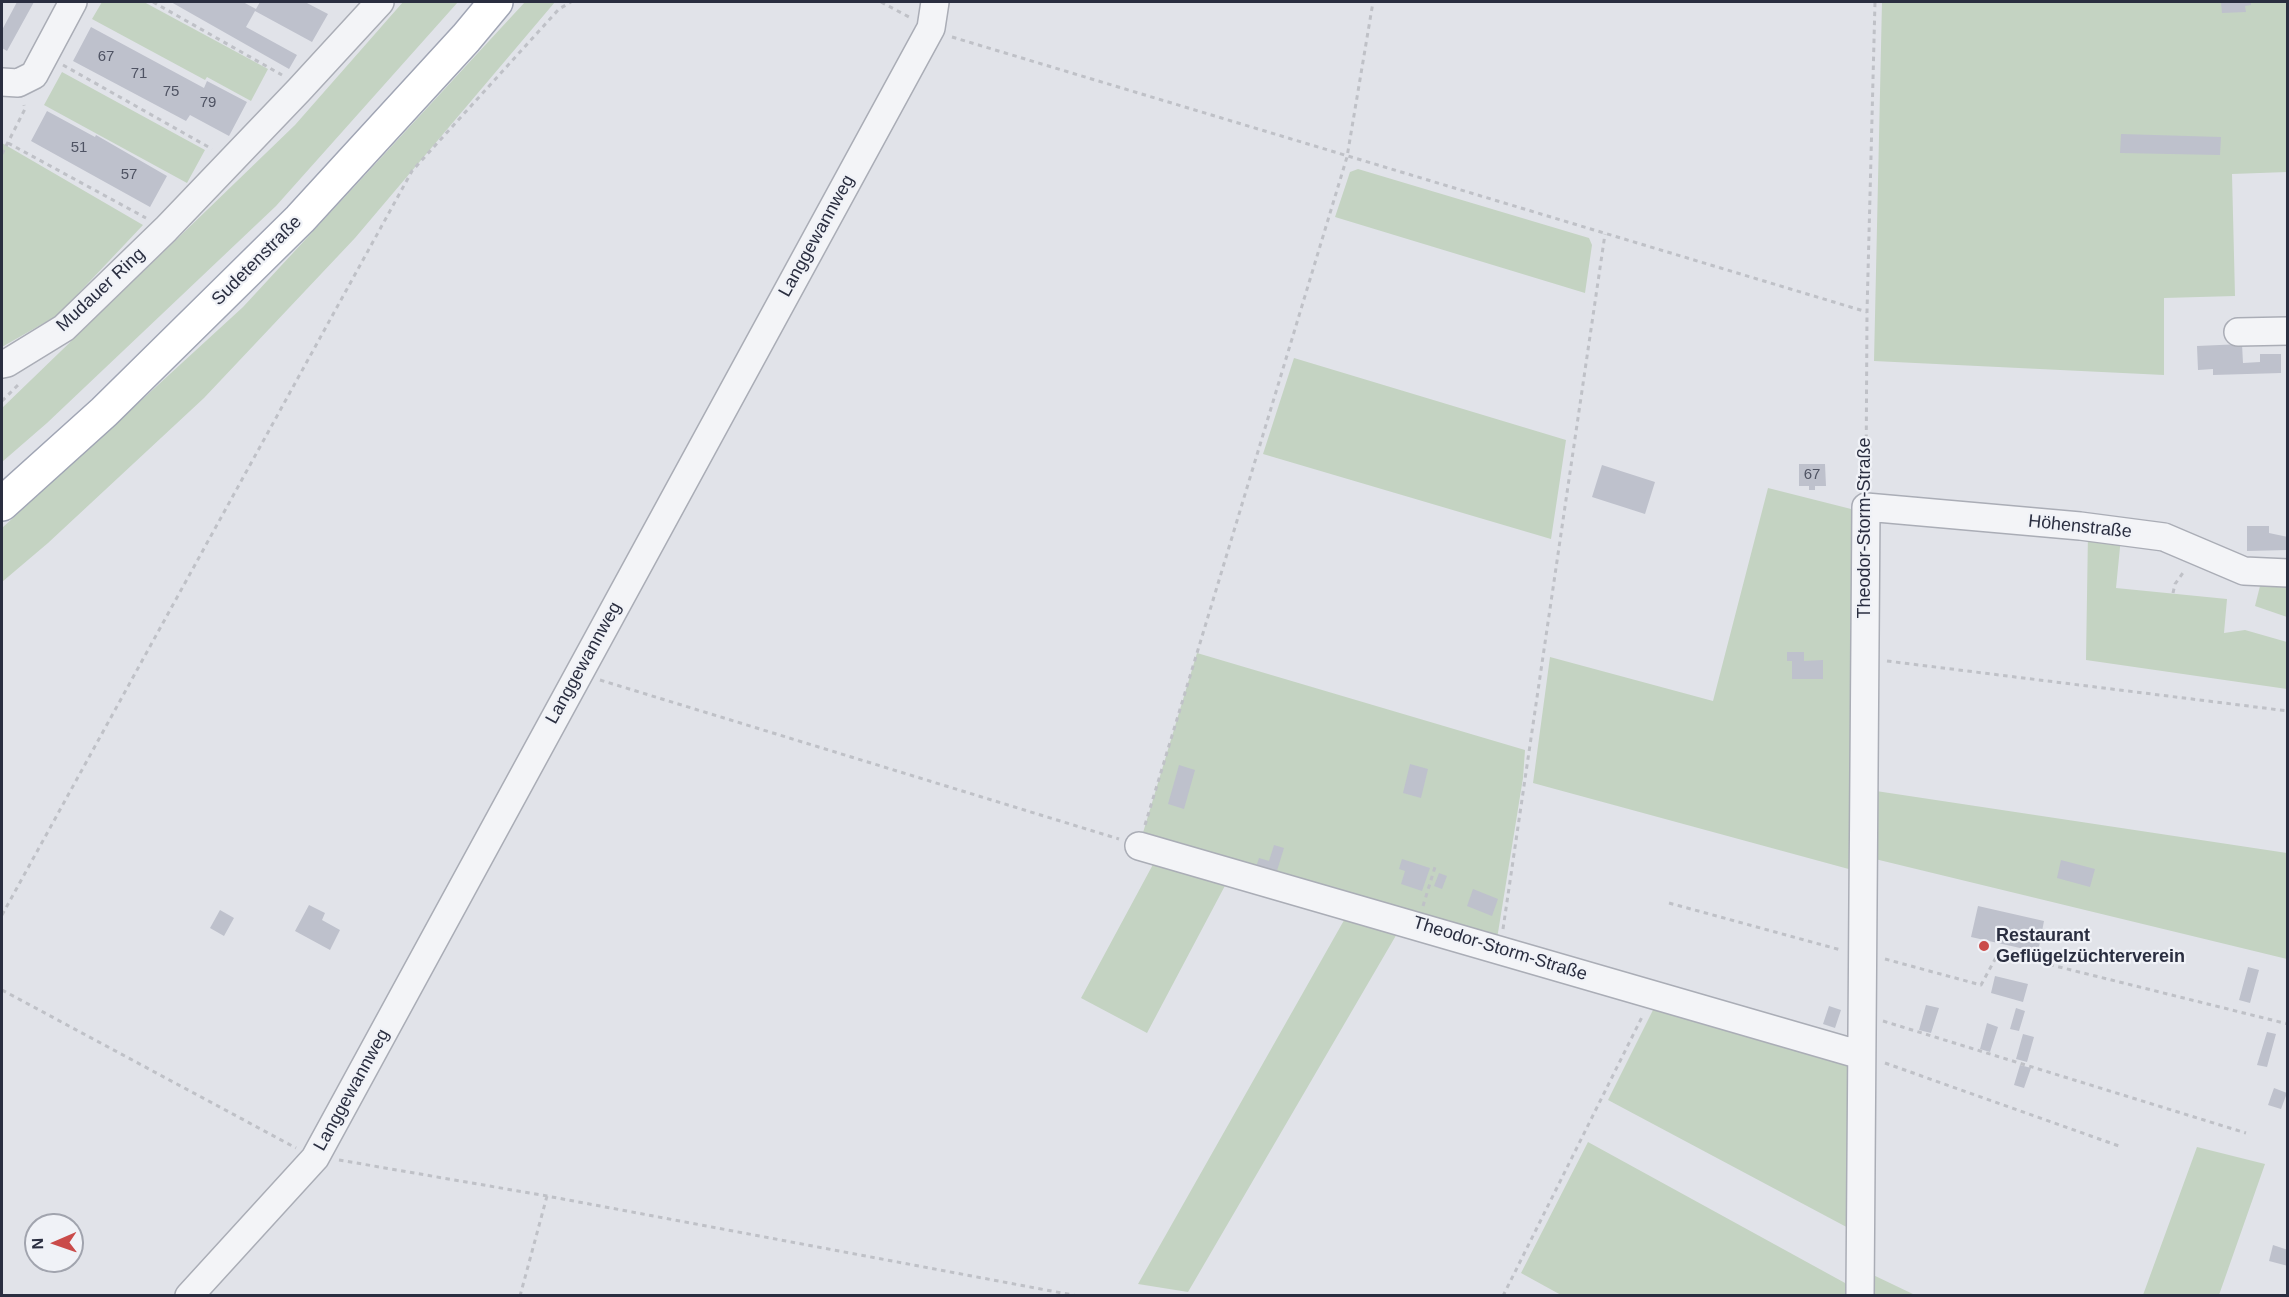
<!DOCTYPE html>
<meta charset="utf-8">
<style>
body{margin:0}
#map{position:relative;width:2289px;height:1297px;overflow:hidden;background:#e1e3e9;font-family:Helvetica,sans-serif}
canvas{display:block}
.frame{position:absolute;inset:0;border:3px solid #2a2e40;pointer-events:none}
.north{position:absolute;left:24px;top:1213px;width:60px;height:60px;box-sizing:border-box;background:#f0f2f7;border:2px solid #a1a4ae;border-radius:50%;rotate:268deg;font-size:16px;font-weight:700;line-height:24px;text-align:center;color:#2a2e40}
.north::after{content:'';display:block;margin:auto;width:21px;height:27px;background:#ca4b4a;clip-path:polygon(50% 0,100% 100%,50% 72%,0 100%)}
</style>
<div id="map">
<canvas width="2289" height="1297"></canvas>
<div class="frame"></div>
<div class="north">N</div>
</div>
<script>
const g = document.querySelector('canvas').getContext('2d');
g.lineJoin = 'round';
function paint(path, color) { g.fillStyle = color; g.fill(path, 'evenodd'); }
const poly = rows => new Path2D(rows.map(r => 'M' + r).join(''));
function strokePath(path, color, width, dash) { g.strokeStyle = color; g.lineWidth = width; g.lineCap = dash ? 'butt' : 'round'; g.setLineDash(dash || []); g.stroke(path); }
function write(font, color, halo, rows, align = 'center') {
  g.font = font + ' Helvetica,sans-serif'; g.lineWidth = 4.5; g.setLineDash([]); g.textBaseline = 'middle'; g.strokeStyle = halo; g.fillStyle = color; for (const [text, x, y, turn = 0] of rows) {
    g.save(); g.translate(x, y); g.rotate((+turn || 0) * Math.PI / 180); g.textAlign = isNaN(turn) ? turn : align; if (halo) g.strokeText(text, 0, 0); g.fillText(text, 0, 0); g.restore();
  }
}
paint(poly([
 [102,2,144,2,268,69,251,101,207,77,205,80,92,19],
 [403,2,458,2,276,206,47,423,2,462,2,408,295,125],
 [525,2,555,2,355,238,204,398,48,543,2,582,2,528,243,307],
 [1882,2,2287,2,2287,172,2232,174,2235,296,2164,298,2164,375,1874,361],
 [62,72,205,150,187,183,44,105],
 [2,143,143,225,58,315,2,347],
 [1358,169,1589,238,1592,245,1585,293,1335,217,1350,172],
 [1294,358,1566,440,1551,539,1263,454],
 [1768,488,1859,511,1856,871,1533,783,1550,657,1713,701],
 [2088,532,2121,537,2116,588,2227,599,2224,633,2245,630,2287,642,2287,689,2086,660],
 [2260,586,2287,587,2287,617,2255,606],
 [1197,653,1525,750,1523,778,1496,945,1139,846],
 [1876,791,2287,853,2287,959,1875,859],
 [1157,857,1228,880,1147,1033,1081,998],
 [1347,915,1398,932,1188,1292,1138,1284],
 [1654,1008,1851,1059,1854,1231,1608,1100],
 [1588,1142,1856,1289,1856,1295,1561,1295,1521,1273],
 [2197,1147,2265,1164,2219,1295,2143,1295],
 [1869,1273,1915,1295,1869,1295]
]), '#c4d3c2');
paint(poly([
 [17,2,34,2,7,51,2,48,2,30],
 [171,2,243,2,256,9,260,2,305,2,328,14,312,42,255,11,246,27,297,55,289,69],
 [2221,2,2251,2,2251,5,2245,6,2246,12,2222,13],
 [91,27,204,88,207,81,247,102,229,136,190,115,186,121,73,61],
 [47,111,95,137,96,135,167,176,150,207,31,141],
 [2121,134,2221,137,2220,155,2120,153],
 [2242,344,2243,363,2260,362,2260,354,2281,354,2281,373,2213,375,2213,369,2198,370,2197,346],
 [1799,464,1825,464,1826,486,1815,486,1815,490,1809,490,1809,486,1799,486],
 [1602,465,1655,482,1645,514,1592,497],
 [2247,526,2269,526,2269,533,2288,537,2288,550,2247,551],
 [1787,652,1804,652,1804,661,1823,660,1823,679,1792,679,1792,661,1787,661],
 [1410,764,1428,769,1421,798,1403,793],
 [1179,765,1195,770,1184,809,1168,804],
 [1274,845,1284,848,1276,874,1256,867,1259,858,1269,861],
 [1402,859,1430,868,1422,891,1401,884,1405,871,1399,869],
 [2061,860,2095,869,2090,887,2057,878],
 [1439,873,1447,876,1442,889,1434,886],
 [1473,889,1498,899,1492,916,1467,906],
 [309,905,325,913,322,920,340,930,330,950,295,931],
 [1978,906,2044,921,2038,952,1971,937],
 [220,910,234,918,224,936,210,928],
 [2248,967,2259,970,2250,1003,2239,1000],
 [1995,976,2028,984,2023,1002,1991,993],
 [1926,1005,1939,1008,1931,1033,1919,1030],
 [1829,1006,1841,1010,1835,1028,1823,1024],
 [2016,1008,2025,1011,2019,1031,2010,1029],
 [1987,1023,1998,1027,1990,1052,1980,1049],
 [2267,1032,2276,1034,2267,1067,2257,1065],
 [2023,1034,2034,1037,2027,1062,2016,1059],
 [2020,1065,2031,1068,2024,1088,2014,1085],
 [2274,1088,2287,1093,2281,1109,2268,1105],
 [2273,1245,2288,1250,2288,1266,2269,1261]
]), '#bec1cc');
const minor = poly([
 [2,82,18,83,34,75,73,2],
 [2238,332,2288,331],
 [2,364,7,363,64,328,166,229,299,90,380,2],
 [1139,846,1861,1055],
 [189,1296,315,1158,931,28,935,2],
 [1860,1296,1866,507,2080,526,2164,537,2244,571,2288,573]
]);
const major = poly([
 [2,504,104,412,300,219,466,38,496,2]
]);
strokePath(minor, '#aaadb6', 30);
strokePath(major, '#a0a5b4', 36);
strokePath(poly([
 [153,2,282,75],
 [881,2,911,18],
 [952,37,1867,312],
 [63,65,212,149],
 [8,143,146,218],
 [2,154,25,109,24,105],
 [2,401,20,383],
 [1866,484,1867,312,1875,2],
 [2173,593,2175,584,2185,570],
 [1887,661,2288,711],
 [600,680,1119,839],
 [1145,825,1347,157,1373,2],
 [1669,903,1841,950],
 [1423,906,1435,867],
 [2,915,412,171,559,9,571,2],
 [1503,929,1605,234],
 [1885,959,1981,985,1999,952,2288,1024],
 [2,990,296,1148],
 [1883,1021,2246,1133],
 [1885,1063,2119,1146],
 [339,1160,547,1196,1078,1296],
 [520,1296,547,1196],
 [1503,1296,1643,1015]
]), '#bfc1c7', 3, [4.5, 4.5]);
strokePath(minor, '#f3f4f7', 27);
strokePath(major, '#fff', 33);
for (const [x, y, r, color] of [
 [1984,946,6,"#ca4b4a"]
]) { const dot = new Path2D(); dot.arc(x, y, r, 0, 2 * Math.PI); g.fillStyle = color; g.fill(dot); strokePath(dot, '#f0f2f7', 2); }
write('15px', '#4f5363', null, [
 ["67",106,57],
 ["71",139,74],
 ["75",171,92],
 ["79",208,103],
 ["51",79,148],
 ["57",129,175],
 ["67",1812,475]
]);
write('18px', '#2a2e40', '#f0f2f7', [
 ["Langgewannweg",817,236,-61],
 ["Sudetenstraße",257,261,-45],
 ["Mudauer Ring",101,290,-43],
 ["Höhenstraße",2080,527,6],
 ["Theodor-Storm-Straße",1865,528,-90],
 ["Langgewannweg",584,663,-61],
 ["Theodor-Storm-Straße",1500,949,17],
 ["Langgewannweg",352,1090,-61]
]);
write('bold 18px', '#2a2e40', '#f0f2f7', [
 ["Restaurant",1996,936],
 ["Geflügelzüchterverein",1996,957]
], 'left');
</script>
